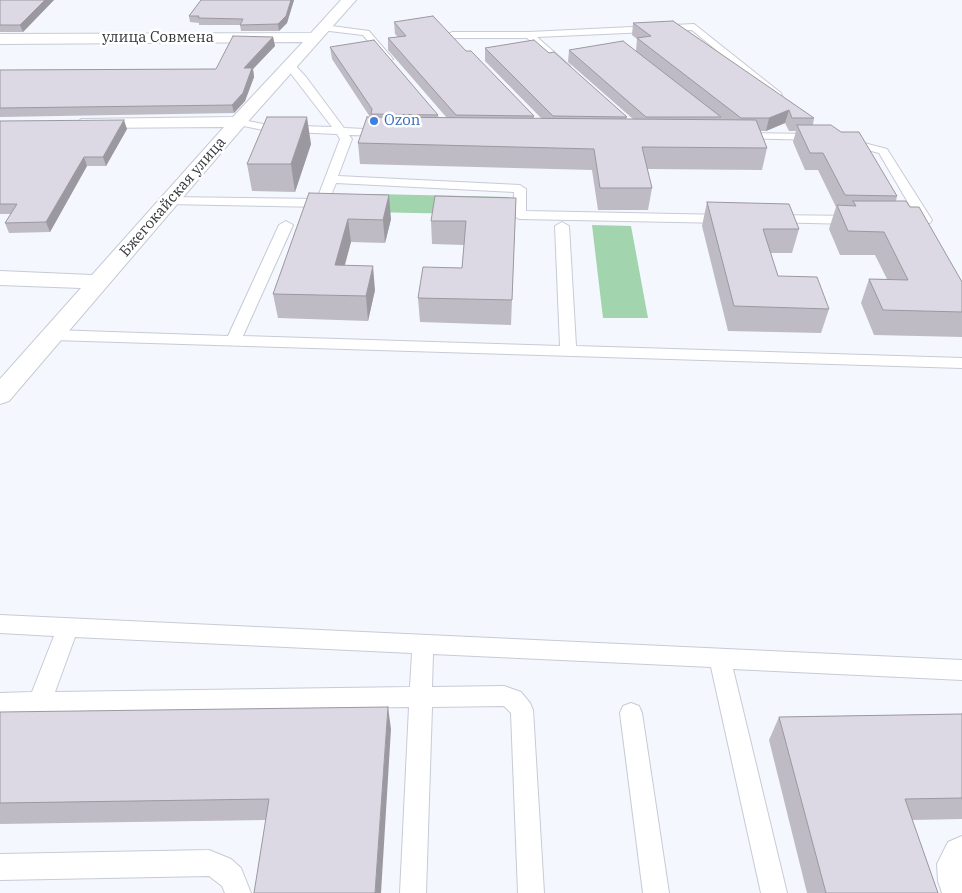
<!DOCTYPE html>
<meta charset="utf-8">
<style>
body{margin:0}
canvas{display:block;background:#f4f7fd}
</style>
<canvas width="962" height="893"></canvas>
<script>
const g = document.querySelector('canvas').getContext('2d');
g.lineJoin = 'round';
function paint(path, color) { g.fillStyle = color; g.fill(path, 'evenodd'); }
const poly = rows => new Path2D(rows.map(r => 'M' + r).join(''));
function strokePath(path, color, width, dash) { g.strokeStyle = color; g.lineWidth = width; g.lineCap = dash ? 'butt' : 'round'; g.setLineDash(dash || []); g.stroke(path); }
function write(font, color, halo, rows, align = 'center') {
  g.font = font + ' "IBM Plex Serif",serif'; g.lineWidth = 5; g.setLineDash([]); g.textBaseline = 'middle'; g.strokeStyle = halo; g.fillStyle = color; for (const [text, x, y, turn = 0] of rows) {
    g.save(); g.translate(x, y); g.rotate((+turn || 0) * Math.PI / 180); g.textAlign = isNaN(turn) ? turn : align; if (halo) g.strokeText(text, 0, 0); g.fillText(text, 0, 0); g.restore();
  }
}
paint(poly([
 [374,194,509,197,508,215,369,212],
 [592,225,631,226,648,318,603,318]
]), '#a2d4ad');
const service = poly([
 [694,24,781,93,782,95,781,97,773,97,692,30,537,37,570,66,570,70,566,71,562,70,527,38,452,38,447,35,452,32,529,32,694,24],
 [324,25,369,31,393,59,388,62,384,61,363,35,321,30,321,26,324,25],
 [290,63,294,64,306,77,344,128,385,130,391,133,385,136,349,135,352,139,338,176,520,185,526,189,526,211,727,215,734,219,727,223,519,219,513,215,514,192,336,183,328,203,322,207,167,204,165,201,167,198,171,197,317,199,340,139,337,134,268,131,234,124,232,122,238,119,268,125,332,127,285,66,290,63],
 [739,133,818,134,824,137,818,140,735,138,733,136,739,133],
 [845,138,887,149,932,220,930,223,910,223,908,220,910,217,916,216,879,153,841,143,839,141,841,139,845,138],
 [770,215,854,216,861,220,854,224,765,222,763,219,770,215],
 [286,221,293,225,243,336,560,346,555,226,562,222,569,226,576,346,962,358,962,368,53,340,48,338,45,335,48,332,53,330,228,336,279,225,286,221],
 [0,615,962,660,962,680,733,669,787,893,761,893,711,667,433,654,432,687,504,686,521,692,530,703,533,710,544,893,518,893,511,713,504,706,432,707,426,893,400,893,409,707,0,713,0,693,32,692,54,636,0,633,0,615],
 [75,637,412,653,410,687,55,692,75,637],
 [631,703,639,706,642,713,669,893,643,893,620,713,623,706,631,703],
 [962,836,962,893,942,893,938,881,937,864,948,842,962,836],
 [209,850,231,859,241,868,251,893,225,893,222,886,209,876,0,880,0,854,209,850]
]);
const minor = poly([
 [341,0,356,0,244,126,9,401,0,404,0,379,81,288,0,285,0,271,92,275,224,127,87,128,81,127,78,123,81,119,233,117,303,42,0,44,0,34,311,33,341,0]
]);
strokePath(service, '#c6cbd6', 2);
strokePath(minor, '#c6cbd6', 2);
paint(service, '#fff');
paint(minor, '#fff');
paint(poly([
 [0,0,54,0,23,32,0,32],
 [201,0,294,0,287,23,279,31,241,31,240,25,199,25,199,23,190,22,189,16],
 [394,22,466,51,534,116,534,119,542,119,485,61,485,48,627,117,626,119,633,119,568,62,569,50,636,51,637,39,632,35,633,23,814,118,813,125,897,196,896,201,910,207,962,282,962,337,874,335,861,303,869,279,887,279,875,255,840,255,829,229,836,207,818,170,805,170,793,142,796,131,789,131,785,123,766,131,760,131,767,148,762,170,647,169,652,188,648,210,598,210,592,170,360,164,358,143,370,117,332,59,330,47,438,115,439,118,447,118,388,50,388,38,398,37,395,34],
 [273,37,275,46,253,69,254,77,245,101,234,113,0,117,0,70,216,69],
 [0,121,127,129,106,166,87,166,50,232,9,233,5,223,11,214,0,214],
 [311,144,295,192,252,191,247,164],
 [309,193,391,219,385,243,351,242,345,265,375,290,368,321,278,318,273,294],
 [516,198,511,325,420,322,418,298,462,268,464,245,432,244,431,221],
 [707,202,799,229,792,253,770,253,778,276,829,309,821,333,728,331,702,226],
 [0,712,391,729,265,820,0,824],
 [962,714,962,819,912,820,938,893,807,893,769,740,779,717]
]), '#bebbc4');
paint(poly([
 [45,0,54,0,23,32,20,25],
 [291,0,294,0,287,23,279,31,278,24],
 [273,37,275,46,253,69,254,77,245,101,234,113,232,105,244,68],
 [789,110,785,123,766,131,769,118],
 [307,117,311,144,295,192,291,164],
 [124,120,127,129,106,166,103,157],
 [84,157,87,166,50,232,46,222],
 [389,195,391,219,385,243,383,220],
 [348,219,351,242,338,289,335,265],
 [373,266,375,290,368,321,366,296],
 [388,707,391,729,381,893,375,893]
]), '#9b98a0');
const building = poly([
 [0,0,45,0,20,25,0,25,0,0],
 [201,0,291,0,286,16,278,24,240,25,243,19,198,18,199,16,189,16,201,0],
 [433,16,466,51,471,51,534,116,456,115,388,38,406,36,394,22,433,16],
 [673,21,814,118,792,118,789,110,769,118,741,118,637,38,651,36,633,23,673,21],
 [233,36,273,37,244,68,252,68,243,93,232,105,0,108,0,70,216,69,233,36],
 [374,40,438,115,371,114,372,109,330,47,374,40],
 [534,40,549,53,554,52,627,117,553,116,485,48,534,40],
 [623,41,721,117,646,117,569,50,623,41],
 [267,117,307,117,291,164,247,164,267,117],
 [367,117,756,120,767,148,642,147,652,188,600,188,594,149,358,143,367,117],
 [124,120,103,157,84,157,46,222,5,223,17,204,0,204,0,121,124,120],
 [797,125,831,125,841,132,859,132,897,196,845,195,823,153,810,153,797,125],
 [309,193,389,195,383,220,348,219,335,265,373,266,366,296,273,294,309,193],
 [435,196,516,198,512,300,418,298,423,267,462,268,466,221,431,221,435,196],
 [853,201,906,201,910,207,919,207,962,282,962,312,883,310,869,279,908,280,884,232,848,231,837,205,856,206,853,201],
 [707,202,789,204,799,229,763,229,778,276,817,277,829,309,734,306,707,202],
 [388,707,375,893,254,893,269,799,0,803,0,712,388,707],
 [962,714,962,798,905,799,938,893,826,893,779,717,962,714]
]);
paint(building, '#ddd9e4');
strokePath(building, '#9b98a0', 1);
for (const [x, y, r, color] of [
 [374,121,5,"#3f7fe0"]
]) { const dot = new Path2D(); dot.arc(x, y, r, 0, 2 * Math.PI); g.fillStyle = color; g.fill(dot); strokePath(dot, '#fff', 2); }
write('15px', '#35373b', '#fff', [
 ["улица Совмена",158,38],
 ["Бжегокайская улица",173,197,-49]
]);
write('15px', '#366cbe', '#fff', [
 ["Ozon",384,121]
], 'left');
</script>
